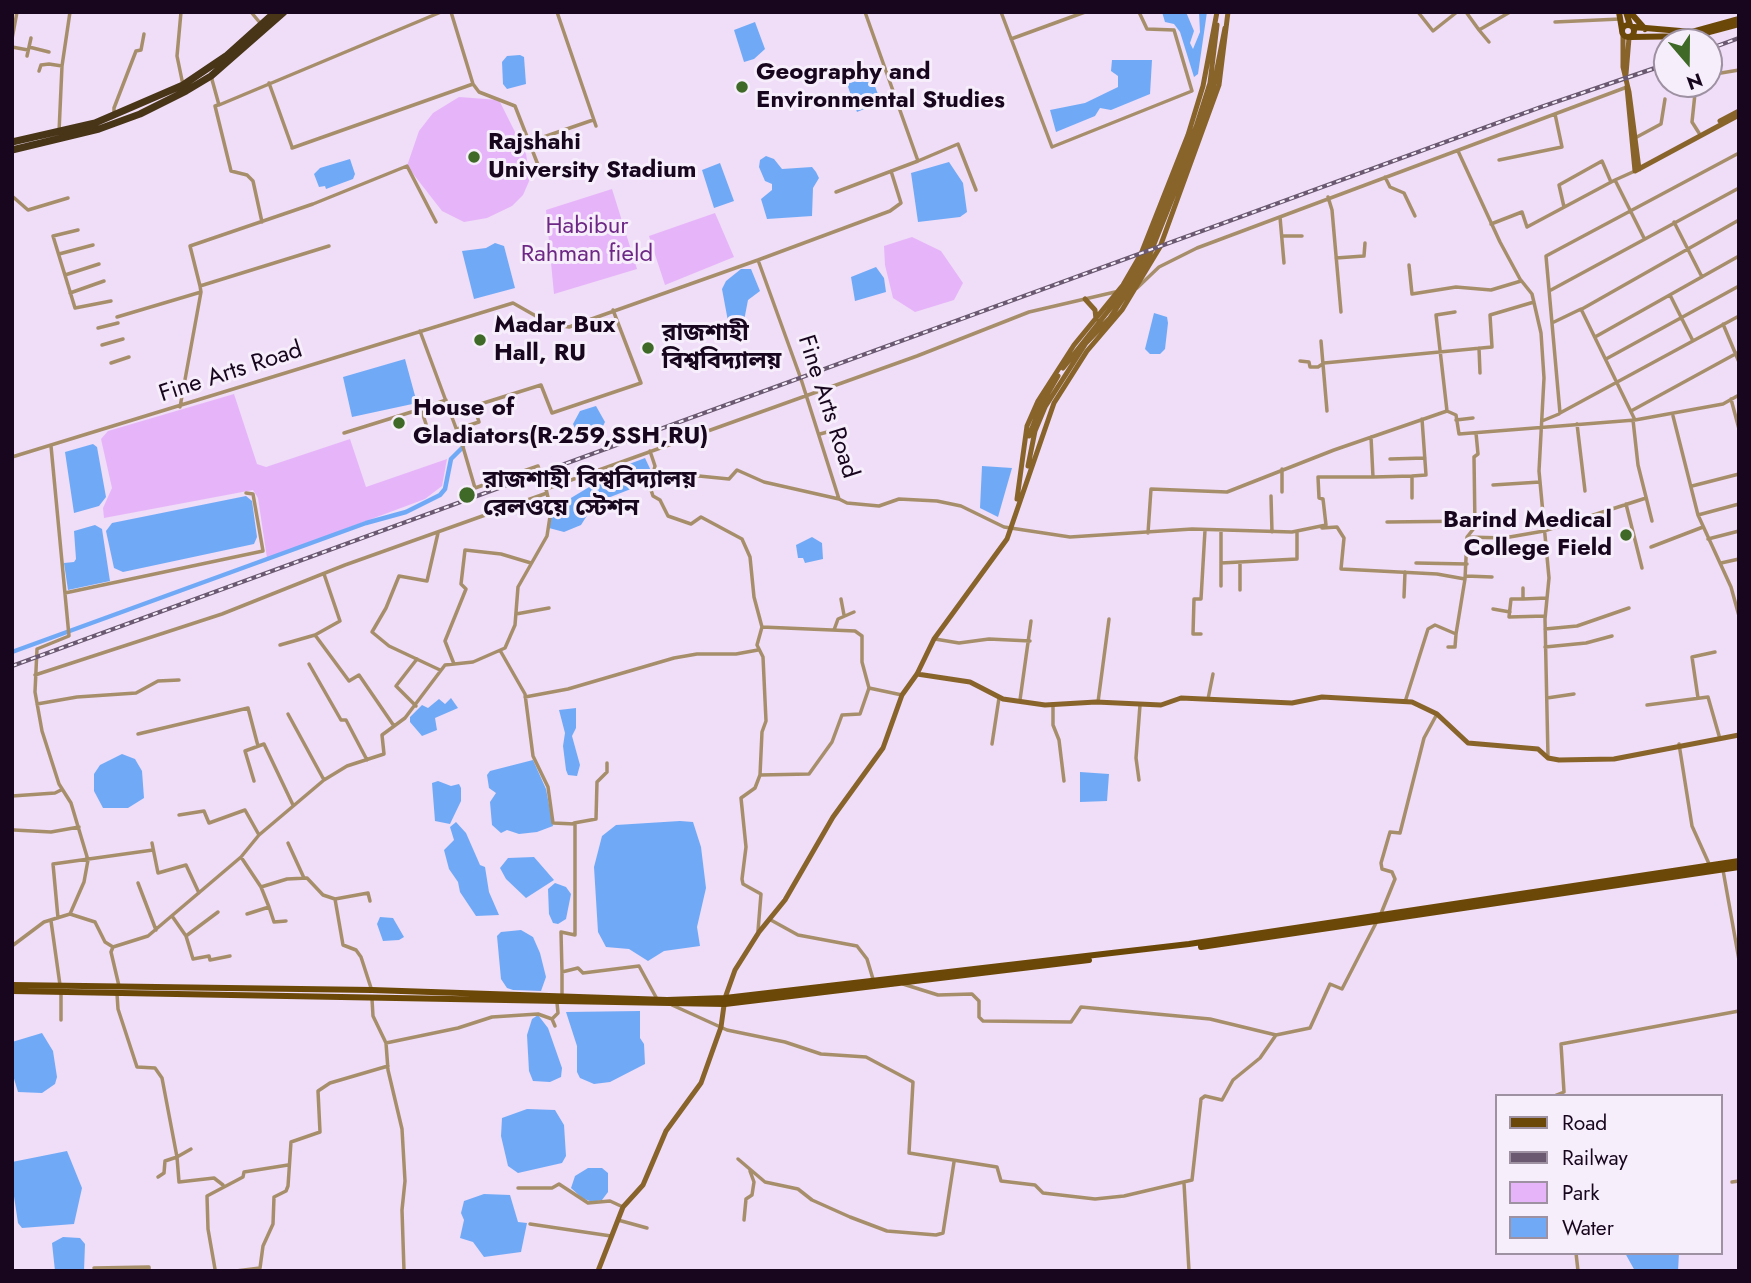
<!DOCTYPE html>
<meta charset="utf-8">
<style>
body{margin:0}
#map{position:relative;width:1751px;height:1283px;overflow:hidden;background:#f0ddf7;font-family:Jost,sans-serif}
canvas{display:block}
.frame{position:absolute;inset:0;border:14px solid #17061d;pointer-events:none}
.legend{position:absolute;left:1495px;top:1094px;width:228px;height:161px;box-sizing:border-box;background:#f7eefb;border:2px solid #9d91a2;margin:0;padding:9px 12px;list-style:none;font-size:21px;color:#17061d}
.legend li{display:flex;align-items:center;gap:14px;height:35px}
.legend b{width:35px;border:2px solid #9d91a2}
.north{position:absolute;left:1653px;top:28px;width:70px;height:70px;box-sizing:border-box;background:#f7eefb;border:2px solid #9d91a2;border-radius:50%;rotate:160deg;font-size:19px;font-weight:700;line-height:28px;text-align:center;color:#17061d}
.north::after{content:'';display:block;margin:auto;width:24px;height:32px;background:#3e6927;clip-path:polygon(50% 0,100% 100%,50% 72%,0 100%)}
</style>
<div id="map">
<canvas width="1751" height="1283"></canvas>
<div class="frame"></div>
<ul class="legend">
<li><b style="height:9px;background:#6b4807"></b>Road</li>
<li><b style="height:9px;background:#6a5971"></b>Railway</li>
<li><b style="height:19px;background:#e6b5f9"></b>Park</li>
<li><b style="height:19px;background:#70aaf7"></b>Water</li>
</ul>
<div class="north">N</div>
</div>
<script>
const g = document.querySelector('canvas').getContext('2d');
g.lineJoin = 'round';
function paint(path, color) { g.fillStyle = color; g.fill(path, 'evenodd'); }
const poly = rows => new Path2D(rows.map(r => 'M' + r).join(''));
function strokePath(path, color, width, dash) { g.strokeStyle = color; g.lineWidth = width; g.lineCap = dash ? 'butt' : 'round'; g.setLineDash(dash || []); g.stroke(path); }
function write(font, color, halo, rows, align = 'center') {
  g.font = font + ' Jost,"Noto Sans Bengali",sans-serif'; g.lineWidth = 6; g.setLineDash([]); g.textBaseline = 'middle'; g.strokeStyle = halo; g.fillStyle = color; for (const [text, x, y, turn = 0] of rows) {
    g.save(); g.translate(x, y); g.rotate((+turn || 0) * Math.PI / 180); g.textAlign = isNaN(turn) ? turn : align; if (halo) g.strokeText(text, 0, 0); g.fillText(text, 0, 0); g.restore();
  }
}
paint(poly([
 [459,97,499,100,526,154,530,179,523,195,512,206,487,218,464,222,442,211,407,166,419,131,433,113],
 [612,189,637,269,554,294,546,210],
 [715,213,734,257,665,285,649,236],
 [912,237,941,251,963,283,954,300,915,312,893,298,885,265,884,246],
 [234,394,257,464,266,467,350,439,366,487,447,459,442,486,425,499,267,558,258,498,253,490,104,518,103,508,112,488,101,439,108,431]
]), '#e6b5f9');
paint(poly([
 [1162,12,1186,12,1194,31,1190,43,1193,49,1200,32,1199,12,1207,12,1198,74,1194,77,1180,32,1174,24,1165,22],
 [755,22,765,49,754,59,744,62,734,30],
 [520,55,524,57,526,84,507,89,503,84,502,62,507,56],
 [1112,60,1152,60,1150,94,1111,110,1100,108,1095,116,1056,132,1050,110,1085,103,1118,87,1118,76,1111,71],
 [871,76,881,102,857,112,847,84],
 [766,156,774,159,782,169,812,167,816,172,819,178,813,188,812,216,767,219,761,199,772,190,772,184,765,181,759,167,760,160],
 [350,159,355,174,353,179,326,189,325,186,319,187,314,174,320,168],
 [949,162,963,183,967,212,960,217,918,222,911,173],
 [720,163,734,201,714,208,702,170],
 [495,243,504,246,515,288,474,299,462,251,486,248],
 [876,267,884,278,886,292,855,301,851,277],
 [741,269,751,269,760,291,748,300,742,331,730,332,722,289,726,281],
 [1154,313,1167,317,1168,323,1165,349,1160,354,1150,354,1145,349],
 [405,359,417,403,352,417,343,377],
 [596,406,605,422,599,434,590,439,578,434,573,424,580,411],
 [93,444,97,447,106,497,99,506,74,513,65,452],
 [645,458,653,475,636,487,595,503,581,525,564,532,549,528,551,510,624,466],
 [982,466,1012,468,998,517,980,508],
 [246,496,252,501,257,537,254,544,123,572,114,568,106,531,112,523],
 [95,525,102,529,110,581,68,590,64,563,74,562,76,559,74,531],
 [812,537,822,543,823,559,805,563,803,558,798,558,796,545],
 [451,698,458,708,435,718,437,730,422,736,410,722,410,717,422,705,428,708,439,699,445,704],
 [576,708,576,728,572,736,580,765,577,776,568,775,566,770,563,746,565,733,559,710],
 [122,754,135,759,142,771,144,798,128,808,103,808,94,791,94,774,100,765],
 [533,760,546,789,553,826,537,832,519,834,507,830,501,833,492,825,490,802,496,793,489,788,487,775,490,771],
 [1080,772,1109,774,1107,801,1080,802],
 [438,781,451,786,459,784,461,788,461,801,450,824,435,821,432,783],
 [680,821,693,822,701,847,706,888,697,927,700,946,664,951,648,961,629,949,606,947,598,932,594,867,602,836,616,825],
 [456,822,466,833,480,865,485,867,489,892,499,915,476,916,460,892,458,882,449,869,444,850,454,840,450,827],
 [534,857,554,880,526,898,506,879,500,868,508,858],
 [555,883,566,887,571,894,566,919,558,924,553,923,549,914,548,889],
 [380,917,393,918,404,937,399,940,383,941,377,924],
 [521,930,533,937,540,953,546,977,541,991,513,990,507,988,501,979,497,936,501,932],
 [640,1011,640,1038,644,1044,645,1064,610,1082,594,1084,580,1078,577,1072,577,1046,566,1012],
 [538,1015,548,1028,562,1068,561,1077,550,1082,533,1081,529,1071,527,1035,532,1019],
 [42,1033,53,1051,57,1077,55,1084,42,1093,18,1092,12,1072,12,1042],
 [527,1109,555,1110,564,1125,566,1156,562,1163,518,1173,508,1166,501,1136,502,1118],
 [67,1151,82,1188,74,1224,22,1228,18,1223,12,1183,12,1162],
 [588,1168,602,1168,608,1173,608,1192,602,1200,592,1202,582,1198,571,1188,575,1176],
 [484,1194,510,1195,518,1222,527,1223,521,1252,484,1257,473,1242,460,1238,464,1220,461,1213,464,1201],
 [63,1237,80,1238,85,1244,84,1271,55,1271,52,1243],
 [1625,1253,1679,1253,1678,1271,1635,1271]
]), '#70aaf7');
strokePath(poly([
 [12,652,366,523,406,512,440,495,445,489,451,459,463,447]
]), '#70aaf7', 4.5);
strokePath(poly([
 [181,12,177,56,183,85],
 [251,12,261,24],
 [557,12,596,126],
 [1001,12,1052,147,1192,91,1174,30,1147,29,1139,12],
 [1418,12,1433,31,1457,12],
 [1466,12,1479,30,1510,12],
 [1555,22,1620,19],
 [1479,30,1489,42],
 [12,39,17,12],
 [1011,39,1085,12],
 [12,47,28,50],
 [29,47,31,38],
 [27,56,29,47,49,52],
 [39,71,41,65,49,64,62,66],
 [1709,75,1739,70],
 [211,76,219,105,441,12],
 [269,83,292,147],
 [473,84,479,92,515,106,540,170],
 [1696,84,1692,122,1699,133],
 [218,105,215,106,231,171,247,175,253,181,262,222],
 [114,114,114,108,136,51,141,50,144,34],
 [59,132,62,66,70,12],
 [1635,138,1661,124,1665,99],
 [529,142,593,120],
 [292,148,473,84,451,12],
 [1458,151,1500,242,1520,279,1532,294,1541,333,1544,378,1539,471,1549,578,1545,619,1548,757],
 [1739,153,1546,256,1560,413,1739,316],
 [1499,160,1562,147,1555,114],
 [918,161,958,144,976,190],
 [1635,171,1615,180,1644,238],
 [1385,177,1390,187,1404,193,1415,216],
 [836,192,918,161,865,12],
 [12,196,28,210,68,198],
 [1328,197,1332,210,1341,312],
 [1564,207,1559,185,1602,161,1611,182],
 [1280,217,1284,263],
 [1674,222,1702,277],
 [1491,224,1522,212,1527,227,1615,180],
 [78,230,53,236,75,308,111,301],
 [1283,236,1302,236],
 [59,254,93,245],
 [1336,258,1364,256,1365,243],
 [758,260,890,211,901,203,891,171],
 [1409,265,1412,294,1456,287,1491,290,1521,281],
 [65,275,99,264],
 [200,286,190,246,313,204,407,166,436,222],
 [1137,288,1159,267,1197,248,1627,87],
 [1551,290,1739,188],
 [70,293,104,281],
 [1670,295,1693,341],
 [1582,309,1739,220],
 [117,317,201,292,200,286,329,246],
 [1554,322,1581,309,1635,420,1723,404,1739,395],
 [1723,324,1739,362],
 [98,328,118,323],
 [1595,337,1739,256],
 [1321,341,1327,411],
 [102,345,123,339],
 [1479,348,1480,373],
 [1606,359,1739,286],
 [1300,361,1309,362,1310,367,1318,367,1324,363,1492,347,1490,315,1534,302],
 [111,363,129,357],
 [1731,399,1739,429],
 [180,407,201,292],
 [1447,411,1456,415,1459,434,1635,420],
 [1631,411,1739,352],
 [1673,416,1698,515,1731,587,1739,616],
 [1456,420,1473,418],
 [1633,420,1638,465,1652,521],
 [1542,421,1559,414],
 [426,424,421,409,446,400],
 [1577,424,1585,491],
 [457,429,479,422,474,406,541,385,552,413,641,383,613,310],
 [344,433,421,409],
 [820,434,831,431],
 [650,451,655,466,650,487,653,496,660,500,668,516,691,524,701,517,742,539,750,557,754,597,762,627,855,631,862,636,862,662,869,688,902,695],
 [12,457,513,303,550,324,569,327,758,260,801,379,839,499,847,503,879,506,899,499,937,501,961,506,1004,527,1070,537,1192,529,1292,532,1326,525,1323,499,1319,498,1318,477,1373,477,1371,437],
 [1390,459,1425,458],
 [1373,477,1412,476],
 [652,481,689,475,729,479,737,470,764,482,839,499],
 [1493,485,1540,482],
 [1692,486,1739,474],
 [546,489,917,356,1029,312,1115,292],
 [1282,492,1282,469],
 [1271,496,1272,532],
 [1412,498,1412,476,1426,475,1422,419],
 [1626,504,1642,568],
 [1698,515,1739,504],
 [1387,522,1475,521],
 [1322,528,1337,527,1344,538,1341,569,1437,574,1465,579],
 [1221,531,1221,563,1297,559,1297,531],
 [438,533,427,581,399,576,386,608,372,632,389,646,440,670],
 [1148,533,1151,489,1227,492,1334,450,1447,411,1436,315,1455,312],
 [1467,537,1475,527,1474,457,1478,454,1476,433],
 [1708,539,1739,531],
 [1651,547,1703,527],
 [1221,563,1221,586],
 [1416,563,1467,564],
 [1721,563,1739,559],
 [1466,576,1492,577],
 [1523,588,1523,599,1547,598],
 [1240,590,1240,562],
 [65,593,263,551,253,494,246,493],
 [1404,597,1405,572],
 [841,599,844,615],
 [1523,599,1511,599,1509,617,1545,616],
 [1493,609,1510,612],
 [516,614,549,608],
 [762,627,757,645,763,657,766,721,762,732,760,775,809,774,832,742,842,715,860,714,869,688],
 [1545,629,1577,626,1629,608],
 [834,630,838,619,854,612],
 [1201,634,1193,634,1194,599,1201,599,1205,530],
 [315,635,340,621,324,574],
 [935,639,959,643,989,639,1030,641],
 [280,645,315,635,349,681,359,675,394,726],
 [1448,647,1455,647,1456,634],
 [1545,647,1586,643,1612,636],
 [501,652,525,694,533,756,548,787,553,823,575,824,575,935,561,932,562,972],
 [309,664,341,720,346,720,367,760],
 [454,664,445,641,466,589,461,584,465,550,501,554,531,563],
 [35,675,222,614,345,565,547,493],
 [525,697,568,689,674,658,697,654,736,654,758,650],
 [1547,698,1574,694],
 [1698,698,1692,657,1715,652],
 [1208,699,1213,674],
 [1020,700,1031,621],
 [1098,702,1109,619],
 [1405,702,1428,629,1435,625,1456,634,1465,579,1467,537,1504,538,1544,531,1646,498],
 [37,704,77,697,136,693,158,681,179,680],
 [1053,704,1053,725,1059,740,1064,781],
 [1647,705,1708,697,1720,739],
 [416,706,396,686,417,659],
 [288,714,324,780],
 [138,734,248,708,258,746],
 [992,744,999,698],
 [1679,744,1692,826,1710,866],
 [1139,780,1136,758,1140,705],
 [254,781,245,751,264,744,293,805],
 [12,796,55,793,61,790],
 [179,815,204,811,209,823,245,810,259,835],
 [574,823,596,819,597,782,607,772,607,763],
 [14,830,51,832,79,827],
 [152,843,158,873,186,865,199,893],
 [288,843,304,878],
 [241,857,261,887,287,879,307,878,323,895,335,899,343,945,356,950,361,957,372,991],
 [1723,870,1739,960],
 [138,883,156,930],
 [335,899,368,893,370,901],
 [269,907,274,922,286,921],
 [70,914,95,922,105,942,113,947,148,936,241,857,259,835,324,780,347,766,384,754,382,735,405,718,445,665,473,662,505,648,515,625,518,587,547,536,551,510,546,489,538,466,475,488,463,447,420,331],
 [247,914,269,907,261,887],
 [172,916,186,936,218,912],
 [1380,916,1395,879,1392,872,1382,869,1381,863,1390,832,1400,833,1424,738,1437,714],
 [58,918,53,864,153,850],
 [769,919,798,935,857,946,867,959,873,979],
 [51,921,60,985],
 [758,931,761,894,743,884,742,879,746,847,741,798,755,788,760,775],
 [186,936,193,959,209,956,210,960,230,956],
 [12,946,44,922,70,914,84,882,88,860,71,803,59,784,42,731,35,692,37,649,69,636,51,446],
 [113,947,111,952,119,986],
 [903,984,938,995,972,994,979,1001,979,1017,983,1021,1071,1022,1081,1007,1210,1019,1276,1035],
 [61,992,61,1020],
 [117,994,118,1009,137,1067,155,1068,162,1078,177,1157,165,1161,164,1173,158,1177],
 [562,996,562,972,578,968,583,973,639,966,657,999],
 [372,999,373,1016,386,1043,388,1070,402,1129,405,1181,402,1210,404,1271],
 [672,1005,727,1030,785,1042,821,1054,866,1057,913,1082,909,1153,997,1167,1001,1181,1035,1185,1043,1193,1095,1199,1124,1196,1192,1180,1201,1099,1205,1096,1222,1100,1233,1080,1260,1058,1276,1035,1310,1028,1330,984,1342,989,1376,923],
 [552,1019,555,1026],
 [386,1043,458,1028,492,1017,538,1014,552,1019,558,1013,557,1003],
 [1554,1096,1564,1092,1561,1044,1739,1011],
 [191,1149,177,1157,179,1182,214,1178,223,1185],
 [738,1159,765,1182,798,1189,812,1200,850,1217,887,1231,936,1235,943,1233,954,1162],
 [1732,1182,1739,1181],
 [1184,1183,1189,1271],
 [518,1188,552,1188,559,1184,588,1203,610,1201,623,1207],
 [618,1220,647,1228],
 [744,1220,746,1199,752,1195,754,1182,750,1171],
 [530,1224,611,1236],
 [1576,1253,1578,1271],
 [94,1268,149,1267,149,1271],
 [215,1269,208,1229,207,1196,243,1177,244,1172,288,1165],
 [190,1271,226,1271],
 [236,1271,260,1268,263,1246,273,1224,274,1197,286,1191,288,1186,291,1142,320,1132,318,1091,330,1083,388,1066]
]), '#a78e6b', 3.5);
strokePath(poly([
 [1623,34,1623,67,1629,92,1639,169],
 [1626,74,1629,38],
 [1627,87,1635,171,1739,115],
 [1720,121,1739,111],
 [1085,299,1095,310,1096,319],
 [1063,368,1128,286,1142,262,1196,127,1210,83,1217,25],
 [1029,436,1041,405,1058,376],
 [1028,466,1035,431,1045,407,1086,343,1110,318,1146,264,1200,129,1214,84,1225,28],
 [1017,499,1027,426,1038,401,1074,345,1123,285,1141,254,1188,135,1203,86,1217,12],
 [917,674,970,682,1003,699,1045,705,1096,702,1161,705,1181,698,1292,703,1322,697,1412,702,1437,714,1468,743,1538,749,1548,758,1559,760,1614,759,1739,735],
 [598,1271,623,1207,643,1185,666,1131,701,1083,721,1027,725,998,735,970,759,932,785,900,833,817,883,748,902,695,917,674,934,639,1007,539,1054,403,1087,351,1122,310,1160,247,1219,85,1228,12]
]), '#88642b', 5);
strokePath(poly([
 [1619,12,1622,30],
 [1626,12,1630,25],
 [1630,12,1645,29],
 '1622 31a6 6 0 1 1 12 0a6 6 0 1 1-12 0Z',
 [1634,27,1692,32,1739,19],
 [1631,37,1694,36,1739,24],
 [1201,947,1739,867],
 [12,985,372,990,667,1000,725,998,1189,944,1739,861],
 [12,991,725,1004,1089,960]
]), '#6b4807', 6);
strokePath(poly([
 [12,142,95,123,183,85,226,56,275,12],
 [12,150,99,129,140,114,186,91,211,76,284,12]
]), '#483518', 7);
const rail = poly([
 [1709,49,1739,38],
 [12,666,1541,107,1667,64]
]);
strokePath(rail, '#6a5971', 4.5);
strokePath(rail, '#f7eefb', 2, [5]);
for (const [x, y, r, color] of [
 [742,87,7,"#3e6927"],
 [474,157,7,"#3e6927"],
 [480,340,7,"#3e6927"],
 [648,348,7,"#3e6927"],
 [399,423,7,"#3e6927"],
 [467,495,9,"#3e6927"],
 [1626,535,7,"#3e6927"]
]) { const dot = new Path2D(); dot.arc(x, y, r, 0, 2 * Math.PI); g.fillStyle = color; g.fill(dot); strokePath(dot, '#f7eefb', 2.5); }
write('bold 24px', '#17061d', '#f7eefb', [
 ["Geography and",756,73],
 ["Environmental Studies",756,101],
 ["Rajshahi",488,143],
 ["University Stadium",488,171],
 ["Madar Bux",494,326],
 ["Hall, RU",494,354],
 ["রাজশাহী",662,334],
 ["বিশ্ববিদ্যালয়",662,362],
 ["House of",413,409],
 ["Gladiators(R-259,SSH,RU)",413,437],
 ["রাজশাহী বিশ্ববিদ্যালয়",483,481],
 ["রেলওয়ে স্টেশন",483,509],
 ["Barind Medical",1612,521,"right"],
 ["College Field",1612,549,"right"]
], 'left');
write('24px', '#6d2785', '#f7eefb', [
 ["Habibur",587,227],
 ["Rahman field",587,255]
]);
write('24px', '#17061d', '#f7eefb', [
 ["Fine Arts Road",231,373,-18],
 ["Fine Arts Road",827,407,72]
]);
</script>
